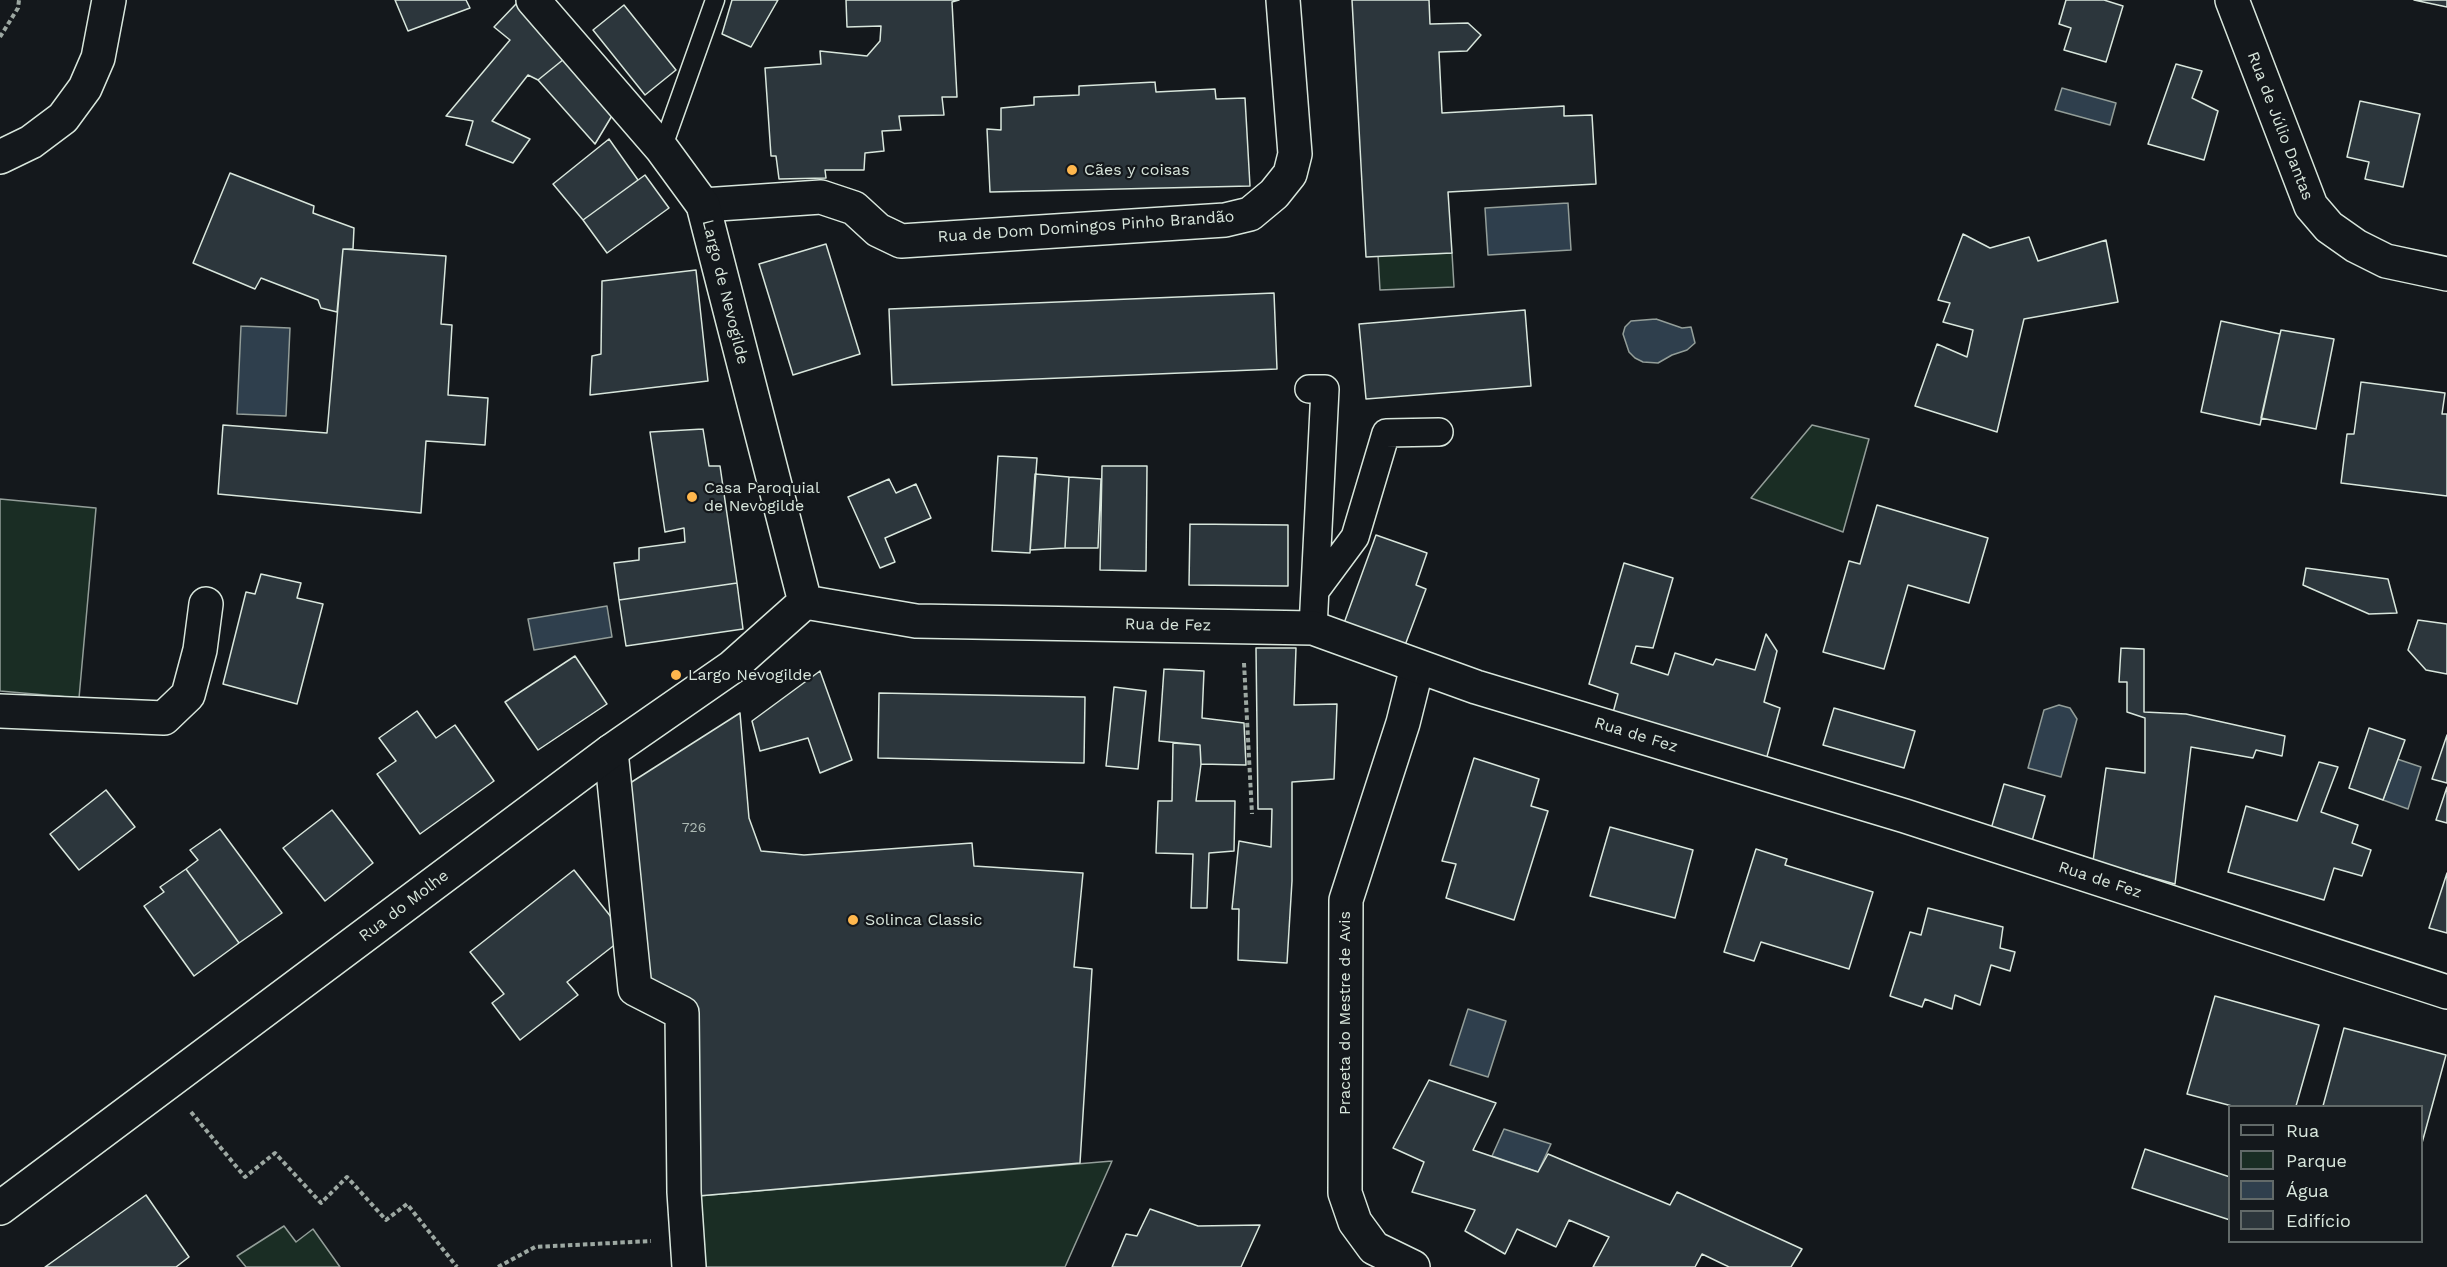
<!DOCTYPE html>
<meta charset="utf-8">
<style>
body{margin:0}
#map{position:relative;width:2447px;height:1267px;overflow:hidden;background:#14181c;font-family:"Work Sans",sans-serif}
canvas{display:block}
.legend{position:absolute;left:2228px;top:1105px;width:195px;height:138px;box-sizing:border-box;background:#14181c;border:2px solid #626a69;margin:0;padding:8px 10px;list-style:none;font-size:18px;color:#d8e6dc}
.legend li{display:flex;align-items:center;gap:12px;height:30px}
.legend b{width:30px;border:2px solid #626a69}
</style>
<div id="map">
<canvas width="2447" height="1267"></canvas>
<ul class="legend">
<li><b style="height:8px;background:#14181c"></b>Rua</li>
<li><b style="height:16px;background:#1a2d24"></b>Parque</li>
<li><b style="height:16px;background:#2f3f4d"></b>Água</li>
<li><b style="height:16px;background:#2c363c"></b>Edifício</li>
</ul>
</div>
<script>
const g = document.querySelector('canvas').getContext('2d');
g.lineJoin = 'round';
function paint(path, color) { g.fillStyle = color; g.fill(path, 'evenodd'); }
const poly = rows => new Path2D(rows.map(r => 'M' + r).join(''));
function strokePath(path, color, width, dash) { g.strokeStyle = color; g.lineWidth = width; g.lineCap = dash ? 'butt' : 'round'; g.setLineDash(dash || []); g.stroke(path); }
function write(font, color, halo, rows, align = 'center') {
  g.font = font + ' "Work Sans",sans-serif'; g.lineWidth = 4.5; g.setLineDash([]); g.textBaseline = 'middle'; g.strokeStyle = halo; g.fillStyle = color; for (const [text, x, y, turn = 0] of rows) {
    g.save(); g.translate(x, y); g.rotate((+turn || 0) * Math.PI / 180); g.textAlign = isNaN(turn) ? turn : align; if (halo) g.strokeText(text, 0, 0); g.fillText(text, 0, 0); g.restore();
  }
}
const green = poly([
 [1452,253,1454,287,1380,290,1378,255,1452,253],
 [1812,425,1869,439,1843,532,1751,498,1812,425],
 [0,499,96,508,79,698,0,691,0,499],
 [1112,1161,1065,1267,706,1267,698,1196,1112,1161],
 [284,1226,296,1242,313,1229,340,1267,246,1267,237,1256,284,1226]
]);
paint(green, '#1a2d24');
strokePath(green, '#939e99', 1.5);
const water = poly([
 [2062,88,2116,103,2110,125,2055,110,2062,88],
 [1568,203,1571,250,1488,255,1485,208,1568,203],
 [1656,319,1682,328,1691,327,1695,343,1687,350,1672,355,1658,363,1643,362,1635,358,1629,352,1623,334,1625,327,1631,321,1656,319],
 [241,326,290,328,286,416,237,414,241,326],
 [607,606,612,637,534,650,528,619,607,606],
 [2059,705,2070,708,2077,719,2061,777,2028,768,2044,710,2059,705],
 [2397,759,2421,767,2408,809,2383,800,2397,759],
 [1468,1009,1506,1021,1488,1077,1450,1065,1468,1009],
 [1504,1129,1551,1144,1538,1172,1492,1156,1504,1129]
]);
paint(water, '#2f3f4d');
strokePath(water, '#939e99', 1.5);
const building = poly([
 [395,0,466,0,470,8,408,31,395,0],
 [732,0,778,0,751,47,722,34,732,0],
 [846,0,959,0,952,2,957,97,942,97,944,115,899,116,901,130,882,131,884,151,865,153,864,170,825,170,826,178,779,179,776,156,771,156,765,68,821,64,820,51,867,56,880,41,881,26,847,27,846,0],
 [1352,0,1429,0,1430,24,1468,23,1481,35,1467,51,1439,52,1442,113,1564,106,1564,116,1592,115,1596,184,1448,192,1452,253,1366,257,1352,0],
 [2066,0,2104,0,2123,6,2106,62,2064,50,2071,28,2059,24,2066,0],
 [2414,0,2447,0,2447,7,2414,0],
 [516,4,568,52,564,59,538,80,528,75,492,121,530,139,513,163,466,145,473,121,446,116,510,40,494,27,516,4],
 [624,5,676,70,645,95,593,30,624,5],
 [564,59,613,114,595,144,538,80,564,59],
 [2176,64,2202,71,2192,98,2218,111,2204,160,2148,144,2176,64],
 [1155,82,1156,92,1215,89,1216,99,1245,98,1250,186,990,192,987,129,1001,130,1001,108,1034,105,1034,97,1079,95,1079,86,1155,82],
 [2360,101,2420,114,2403,187,2365,179,2369,162,2347,157,2360,101],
 [609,139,638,180,583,220,553,184,609,139],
 [230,173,314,206,313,213,354,228,353,249,343,249,337,312,321,308,318,300,261,278,255,289,193,263,230,173],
 [645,175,669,208,607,253,583,220,645,175],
 [1963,234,1990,248,2029,237,2038,261,2106,240,2118,302,2024,319,1997,432,1915,406,1937,344,1967,357,1973,330,1943,322,1950,303,1938,300,1963,234],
 [826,244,860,354,793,375,759,264,826,244],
 [343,249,446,256,441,324,452,325,448,395,488,398,485,445,426,441,421,513,218,494,223,425,327,433,343,249],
 [696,270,708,381,590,395,592,356,601,354,602,281,696,270],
 [1274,293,1277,369,892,385,889,309,1274,293],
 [1525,310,1531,386,1366,399,1359,324,1525,310],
 [2221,321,2280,334,2260,425,2201,412,2221,321],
 [2281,330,2334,339,2316,429,2261,418,2281,330],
 [2361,382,2445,393,2442,414,2447,414,2447,496,2341,483,2347,434,2354,434,2361,382],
 [703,429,709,466,720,466,737,583,619,600,614,563,639,560,639,548,685,542,684,528,665,532,650,432,703,429],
 [998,456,1037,458,1030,553,992,551,998,456],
 [1102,466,1147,466,1146,571,1100,570,1102,466],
 [1035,474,1069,477,1065,548,1030,550,1035,474],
 [1069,477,1101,479,1098,548,1065,548,1069,477],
 [889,479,896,493,916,484,931,518,885,538,895,562,880,568,848,497,889,479],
 [1877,505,1988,538,1969,603,1908,585,1884,669,1823,652,1849,561,1860,564,1877,505],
 [1190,524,1288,525,1288,586,1189,585,1190,524],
 [1376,535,1427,553,1416,585,1426,589,1404,648,1343,626,1376,535],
 [1624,563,1673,578,1653,648,1636,646,1631,663,1668,675,1675,653,1713,665,1716,659,1755,670,1766,634,1777,651,1764,702,1780,708,1765,764,1611,720,1618,694,1589,684,1624,563],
 [2306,568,2388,579,2397,613,2369,614,2303,585,2306,568],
 [261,574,301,583,297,598,323,604,297,704,223,684,246,592,255,594,261,574],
 [737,583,743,629,626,646,619,600,737,583],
 [2418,620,2447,624,2447,674,2426,670,2408,650,2418,620],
 [1256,648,1296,648,1294,705,1337,704,1334,779,1292,782,1292,881,1287,963,1238,960,1239,909,1232,909,1239,841,1271,847,1272,809,1258,809,1256,648],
 [2121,648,2144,649,2144,712,2186,714,2285,736,2282,756,2256,750,2253,758,2191,747,2175,884,2093,861,2106,768,2145,773,2145,718,2127,712,2127,682,2119,682,2121,648],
 [575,656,607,704,538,750,505,702,575,656],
 [1164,669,1204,671,1202,718,1244,723,1246,765,1201,764,1200,745,1159,741,1164,669],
 [820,671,852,760,820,773,808,738,760,751,752,721,820,671],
 [1114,687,1146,691,1138,769,1106,766,1114,687],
 [879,693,1085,697,1084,763,878,758,879,693],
 [1834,708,1915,731,1904,768,1823,745,1834,708],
 [417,711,436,738,455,725,494,781,420,834,377,774,396,761,379,738,417,711],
 [740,713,749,818,761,851,804,855,972,843,974,866,1083,873,1074,967,1092,969,1080,1163,698,1196,682,1013,635,989,616,792,740,713],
 [2369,728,2405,740,2383,800,2349,788,2369,728],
 [2447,735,2447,783,2432,779,2447,735],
 [1173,743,1200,745,1201,764,1196,801,1235,801,1234,851,1209,853,1207,908,1191,908,1193,854,1156,853,1158,801,1172,801,1173,743],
 [1474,758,1539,779,1531,806,1548,811,1514,920,1446,898,1456,864,1442,861,1474,758],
 [2319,762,2338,767,2321,812,2358,825,2352,843,2371,850,2362,876,2334,868,2324,900,2228,872,2246,806,2297,821,2319,762],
 [2004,784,2045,796,2032,841,1991,829,2004,784],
 [2447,787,2447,823,2436,820,2447,787],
 [106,790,135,827,79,870,50,834,106,790],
 [332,810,373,863,325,901,283,848,332,810],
 [1610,827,1693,850,1675,918,1590,896,1610,827],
 [220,829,282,913,239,943,186,869,198,860,190,850,220,829],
 [1756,849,1787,859,1785,865,1873,892,1849,969,1761,942,1754,961,1724,952,1756,849],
 [186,869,239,943,194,976,144,906,164,892,160,887,186,869],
 [574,870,626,936,567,982,578,995,520,1040,492,1003,504,994,470,952,574,870],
 [2447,873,2447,933,2429,928,2447,873],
 [1928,908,2003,927,2000,948,2015,952,2010,971,1991,965,1980,1005,1955,995,1952,1009,1925,999,1922,1007,1890,996,1910,932,1921,935,1928,908],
 [2215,996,2319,1025,2296,1106,2232,1106,2187,1094,2215,996],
 [2344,1028,2446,1055,2422,1143,2422,1106,2323,1106,2344,1028],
 [1429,1080,1496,1103,1473,1150,1538,1172,1548,1154,1670,1205,1677,1192,1802,1249,1791,1267,1729,1267,1702,1254,1695,1267,1593,1267,1609,1237,1569,1220,1556,1247,1517,1229,1505,1254,1465,1231,1475,1210,1412,1192,1424,1162,1393,1148,1429,1080],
 [2145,1149,2230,1177,2230,1220,2132,1188,2145,1149],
 [146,1195,189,1257,176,1267,45,1267,146,1195],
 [1150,1209,1198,1226,1260,1225,1241,1267,1112,1267,1126,1234,1137,1236,1150,1209]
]);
paint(building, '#2c363c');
strokePath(building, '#d8e6dc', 1.5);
const service = poly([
 [662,149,715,0]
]);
const pedestrian = poly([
 [1309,389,1325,389,1313,628],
 [1315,591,1355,537,1386,433,1439,432]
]);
const minor = poly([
 [2232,0,2311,206,2329,227,2356,246,2386,261,2447,274],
 [0,157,31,142,63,118,85,88,98,58,109,0],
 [703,205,821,197,854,208,878,230,901,241,1225,220,1250,214,1274,194,1290,174,1295,154,1283,0],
 [0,711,164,718,188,695,200,650,206,604],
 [611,751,635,989,682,1013,684,1192,689,1267],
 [1413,1267,1374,1248,1355,1222,1345,1193,1346,900,1403,723,1417,667]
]);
const tertiary = poly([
 [533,0,662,149,703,205,805,602],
 [805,602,916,621,1313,628,1476,687,1905,816,2447,992],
 [0,1208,611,751,732,667,805,602]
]);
strokePath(service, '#d8e6dc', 21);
strokePath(pedestrian, '#d8e6dc', 30);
strokePath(minor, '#d8e6dc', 36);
strokePath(tertiary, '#d8e6dc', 36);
strokePath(poly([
 [0,37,18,8,19,0],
 [1244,663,1252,814],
 [191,1112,245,1177,275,1153,321,1203,347,1177,386,1220,407,1204,457,1267],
 [498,1267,535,1247,651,1241]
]), '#9da8a2', 4, [4.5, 3]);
strokePath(service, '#14181c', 18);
strokePath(pedestrian, '#14181c', 27);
strokePath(minor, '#14181c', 33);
strokePath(tertiary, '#14181c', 33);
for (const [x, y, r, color] of [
 [1072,170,6,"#ffb74d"],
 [692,497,6,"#ffb74d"],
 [676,675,6,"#ffb74d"],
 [853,920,6,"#ffb74d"]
]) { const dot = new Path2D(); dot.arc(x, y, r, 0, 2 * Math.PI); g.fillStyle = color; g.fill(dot); strokePath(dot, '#14181c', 2); }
write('14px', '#adbab4', null, [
 ["726",694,828]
]);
write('16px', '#d8e6dc', '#14181c', [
 ["Rua de Júlio Dantas",2280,126,69],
 ["Rua de Dom Domingos Pinho Brandão",1086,227,-4],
 ["Largo de Nevogilde",725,292,76],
 ["Rua de Fez",1168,625,1],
 ["Rua de Fez",1636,735,17],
 ["Rua de Fez",2100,880,18],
 ["Rua do Molhe",404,906,-37],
 ["Praceta do Mestre de Avis",1345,1013,-90]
]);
write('16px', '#d8e6dc', '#14181c', [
 ["Cães y coisas",1084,170],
 ["Casa Paroquial",704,488],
 ["de Nevogilde",704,506],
 ["Largo Nevogilde",688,675],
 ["Solinca Classic",865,920]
], 'left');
</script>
